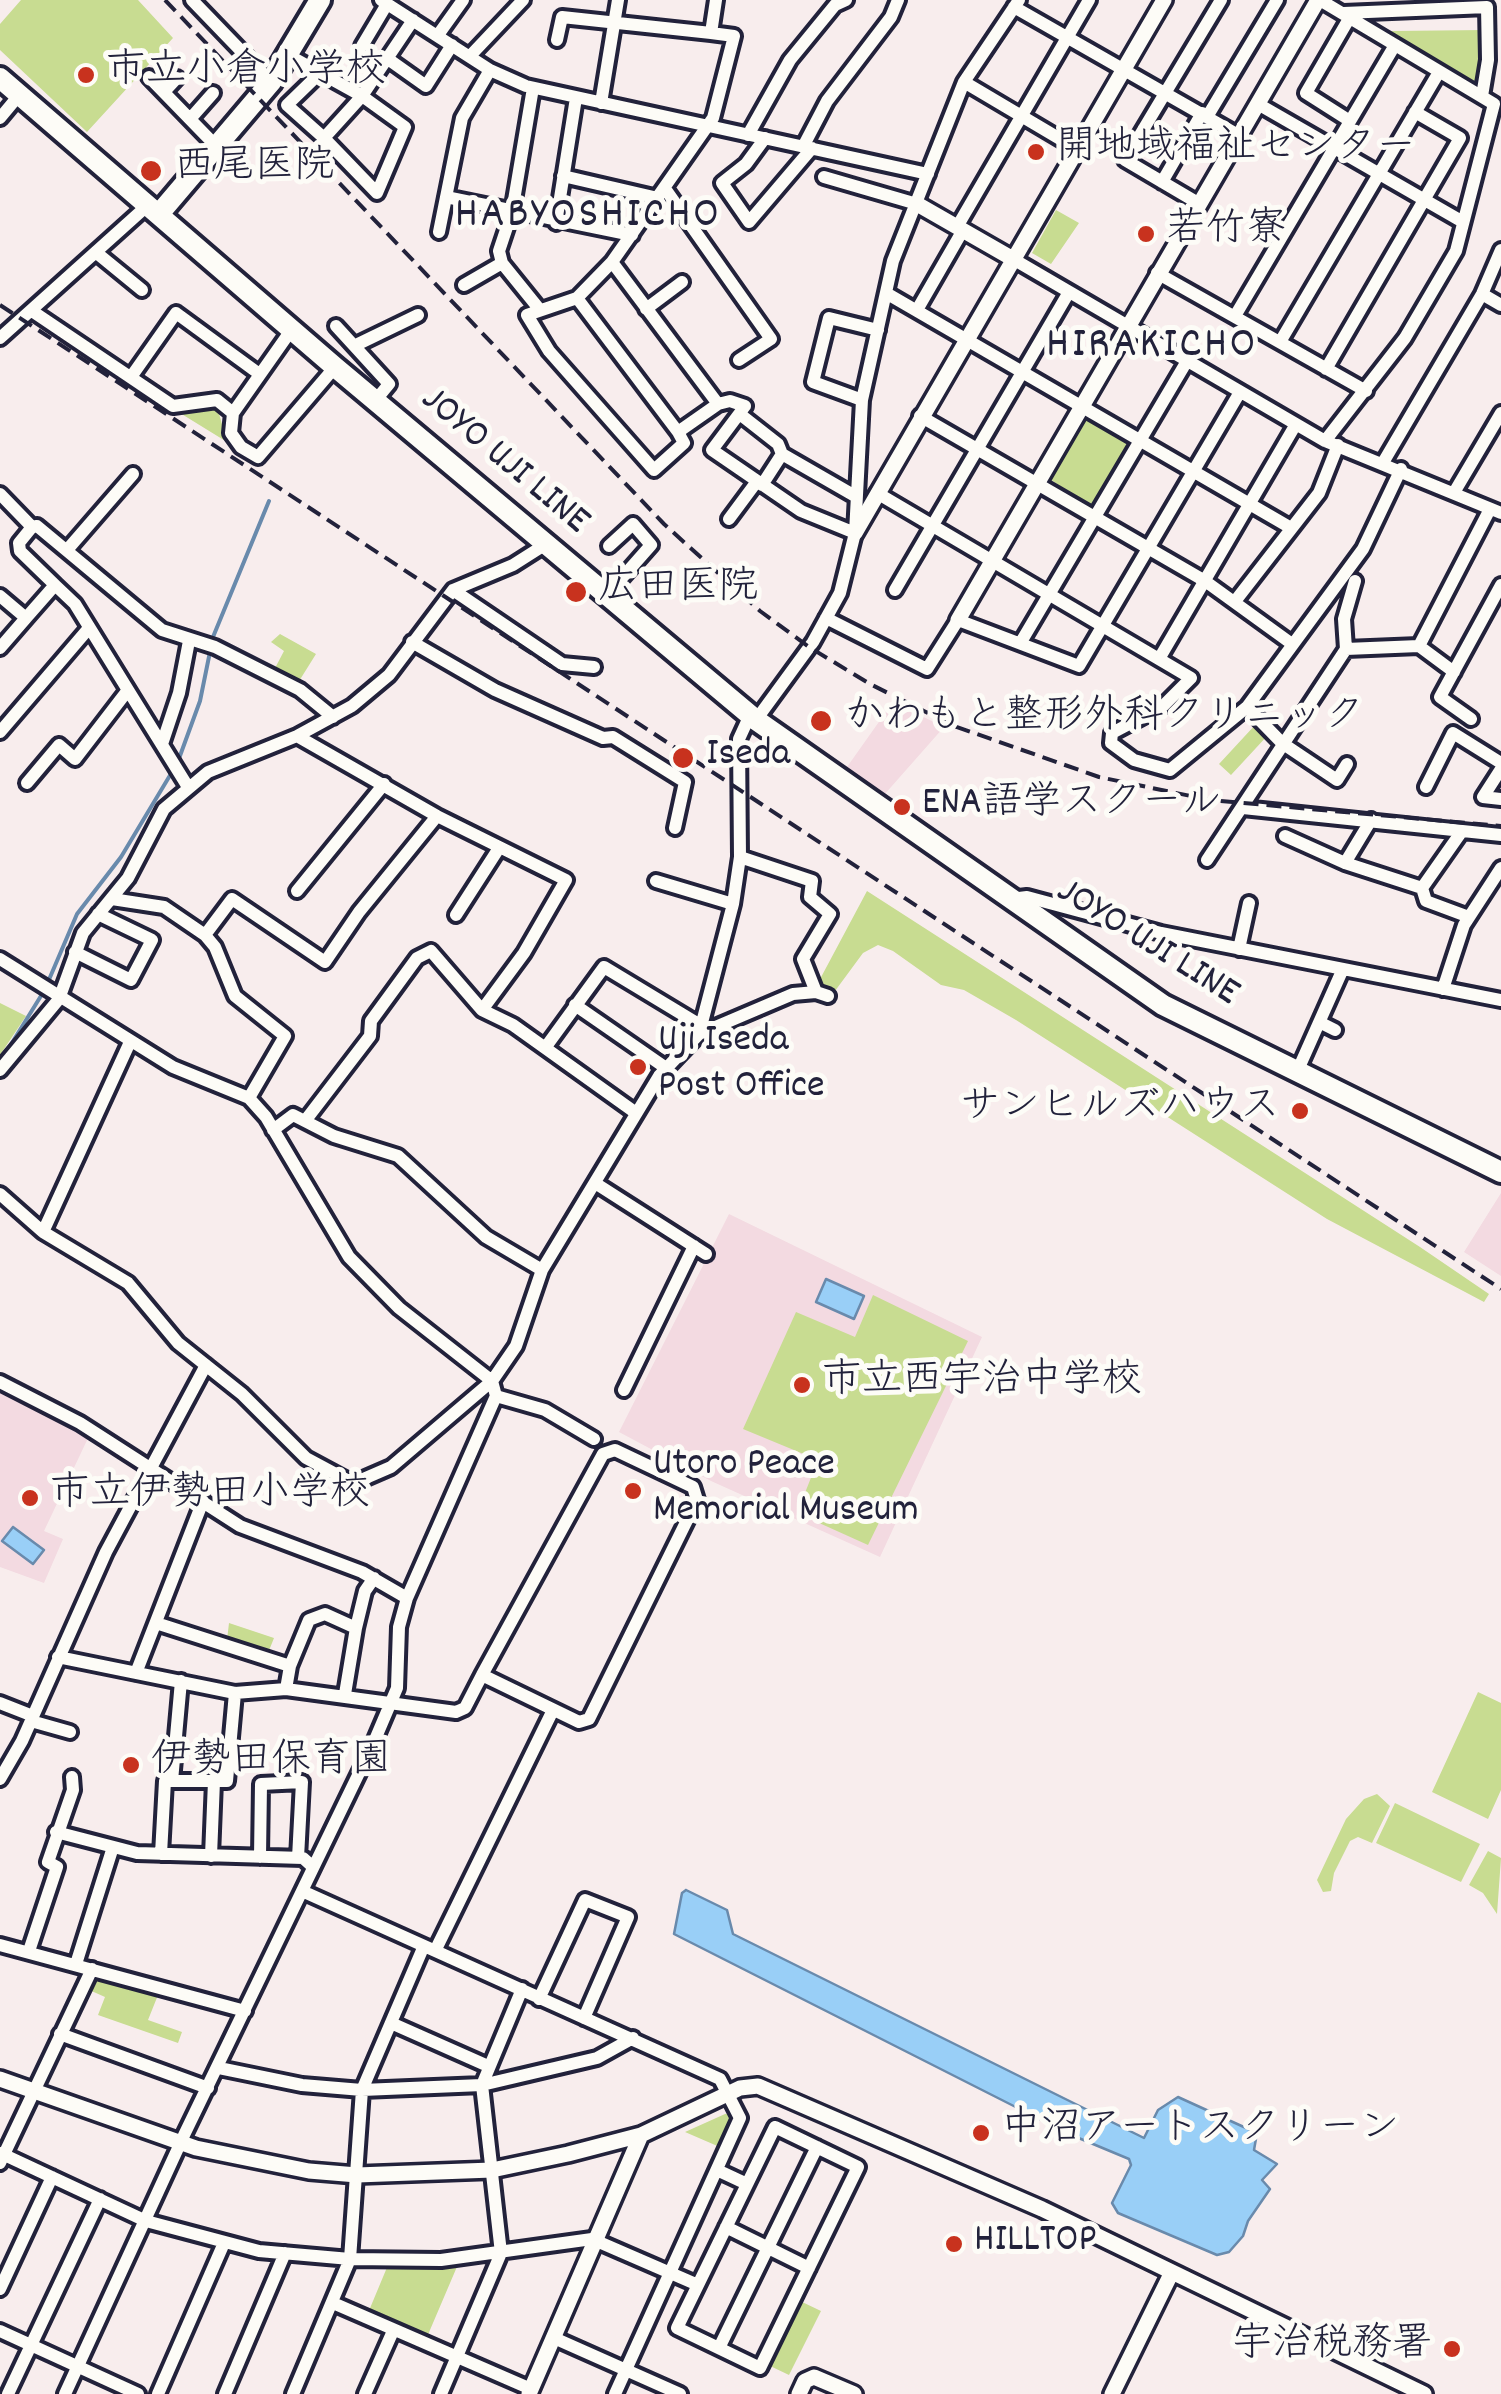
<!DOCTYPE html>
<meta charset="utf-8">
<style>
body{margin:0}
canvas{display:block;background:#f8eded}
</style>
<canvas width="1501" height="2394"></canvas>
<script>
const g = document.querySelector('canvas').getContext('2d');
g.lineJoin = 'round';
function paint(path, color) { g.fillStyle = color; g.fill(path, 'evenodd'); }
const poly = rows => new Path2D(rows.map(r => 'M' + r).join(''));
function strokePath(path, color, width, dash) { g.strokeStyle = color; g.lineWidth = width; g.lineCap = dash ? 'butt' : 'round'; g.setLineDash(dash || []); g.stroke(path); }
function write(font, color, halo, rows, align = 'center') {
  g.font = font + ' Dekko,"Klee One",sans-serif'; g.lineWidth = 10; g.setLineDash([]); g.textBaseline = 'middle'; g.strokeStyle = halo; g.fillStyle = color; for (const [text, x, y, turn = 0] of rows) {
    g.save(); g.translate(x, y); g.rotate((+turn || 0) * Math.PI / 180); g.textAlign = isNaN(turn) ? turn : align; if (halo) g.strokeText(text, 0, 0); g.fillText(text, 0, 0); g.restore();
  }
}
paint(poly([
 [893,702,944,727,884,795,847,767],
 [1501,1193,1501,1276,1464,1252],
 [729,1214,982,1337,880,1557,711,1481,619,1432],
 [0,1389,89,1436,44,1531,63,1539,44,1583,0,1567]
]), '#f3dae1');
paint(poly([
 [21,0,138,0,173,38,87,132,0,50,0,24],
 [1485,30,1480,82,1474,84,1389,35,1392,31],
 [1056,210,1079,223,1051,264,1032,253],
 [189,407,218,410,227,442,180,413],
 [1088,414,1135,439,1094,510,1050,479],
 [280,634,316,654,296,686,273,672,284,651,271,642],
 [1256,724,1268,735,1231,775,1219,764],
 [867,891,1420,1247,1489,1294,1484,1302,1327,1219,1016,1020,964,990,941,985,893,951,878,945,863,953,835,991,820,988,819,981],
 [0,1003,26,1016,0,1055],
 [873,1295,968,1341,868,1545,797,1513,818,1460,743,1429,796,1312,855,1337],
 [229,1623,274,1638,268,1653,227,1640],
 [1478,1692,1501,1703,1501,1790,1488,1819,1432,1792],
 [1377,1794,1390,1806,1372,1843,1358,1837,1350,1841,1334,1873,1331,1891,1323,1892,1317,1880,1346,1819,1364,1799],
 [1395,1803,1480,1844,1461,1882,1376,1843],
 [1488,1851,1501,1858,1497,1914,1483,1893,1469,1885],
 [94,1975,158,1995,148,2020,182,2032,178,2043,98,2015,105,1997,87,1989],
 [733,2113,722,2148,685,2132,725,2114],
 [459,2262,427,2337,368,2313,388,2265],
 [798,2300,821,2311,789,2375,766,2364]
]), '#c8dc91');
const water = poly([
 [826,1279,864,1296,854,1319,816,1302,826,1279],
 [13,1527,44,1550,33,1564,2,1541,13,1527],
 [686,1890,727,1910,733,1934,1144,2138,1158,2110,1178,2097,1257,2133,1254,2150,1277,2164,1262,2180,1270,2189,1248,2221,1243,2236,1229,2252,1217,2255,1118,2213,1112,2203,1131,2165,1129,2159,1069,2134,674,1934,682,1893,686,1890]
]);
paint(water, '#99cff7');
strokePath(water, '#698aac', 2.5);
strokePath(poly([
 [177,764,200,701,213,637,269,501],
 [48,982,77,914,121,857,172,772],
 [2,1059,44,991]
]), '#698aac', 4);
const minor = poly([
 [192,0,271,82],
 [381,0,490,70,526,86,928,174],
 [716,0,711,33,734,36,713,118,612,262,577,298,678,432,718,404,730,401,745,406,712,450,801,511,855,533],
 [1320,0,1494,104,1456,251,1405,338,1325,441],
 [1014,7,1238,135],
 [1344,13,1487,7,1488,60,1482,96],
 [1350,17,1306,93,1350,121],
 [438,35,463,0],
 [557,40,562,17,711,33],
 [362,46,387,4],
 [288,55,362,96,413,20],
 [470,56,523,0],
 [388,59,426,86,452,45],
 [320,73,287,105,324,138,362,96,405,127,377,193,324,138],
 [149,77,215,145],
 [964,82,1077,149],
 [533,88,512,212,499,251,502,263,540,310],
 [164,92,177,78],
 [601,103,618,0],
 [1258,104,1463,222],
 [1207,117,1277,0],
 [0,118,20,94],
 [190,119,213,93],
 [748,135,790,60,835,5,846,0],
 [765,138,746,164,722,183,749,222,812,148],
 [804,145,827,101,891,17,898,0],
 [563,176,658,198],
 [824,177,917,204],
 [1162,182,1202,113],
 [666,190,771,339,739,360],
 [446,197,632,235],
 [1198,203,1125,160,1221,0],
 [556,223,576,98],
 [957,227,1089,0],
 [439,232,462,118,490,70],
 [98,254,142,290],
 [1013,259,1325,441,1501,513],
 [612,262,718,404],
 [1157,273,1366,391],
 [464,285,502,263],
 [886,293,1291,528],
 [1482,294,1501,305],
 [577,298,527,315,549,351,654,470,684,443,678,432],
 [646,309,682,282],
 [917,310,963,230],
 [32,311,173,406,217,400,233,413],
 [1235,316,1395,45],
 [336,326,389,384,375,401],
 [292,329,233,413,231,433,241,447,258,457,335,367],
 [0,338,148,205],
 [1280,342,1439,72],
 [356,345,418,315],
 [1326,369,1460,138,1415,112],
 [131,377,176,313,258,373],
 [862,400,813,382,829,318,878,330],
 [741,415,778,444,782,454,855,496],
 [920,416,1205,581,1292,644],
 [1384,461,1482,294,1501,250],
 [762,485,782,454],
 [1455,491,1501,413],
 [877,493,1191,678,1163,706,1112,733,1111,743,1134,760,1170,770,1247,707,1363,549,1401,469],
 [0,494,32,527,37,526,162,630,215,647,300,690,333,717],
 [729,519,755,484],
 [67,550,133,474],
 [1355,581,1344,619,1346,649,1419,646,1490,509],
 [55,585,75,604,128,690],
 [453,590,562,664,594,667],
 [895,590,1069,292],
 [0,596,26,618,0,648],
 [606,596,651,545,633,524,609,546],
 [1236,600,1319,493,1338,445],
 [26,618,55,585,20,551,19,543,32,527],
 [826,618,927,669,958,620,1079,666,1240,392],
 [412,642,495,690,603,738,613,737,685,782,675,828],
 [1021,642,1187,361],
 [1419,646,1454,672],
 [1159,659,1296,424],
 [1247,707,1282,743,1337,780,1347,764],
 [1471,719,1440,697,1501,585],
 [756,720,813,642,840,593,855,533,862,400,893,261,964,82,1019,0],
 [0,732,89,628],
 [297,736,437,816,566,880,524,953,482,1010],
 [162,744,179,693,189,641],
 [1501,769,1483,797,1501,799],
 [27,783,59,745,75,759,128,690,188,787],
 [1426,787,1453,733,1501,763],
 [1243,808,1501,835],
 [1285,836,1345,863,1422,888,1426,901,1469,917],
 [740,857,812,881,810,897,830,914,803,959,816,992],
 [1207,860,1346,649],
 [1345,863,1371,820],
 [656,881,733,904],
 [1422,888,1462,831],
 [297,891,384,784],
 [112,899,164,907,205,935,215,947,235,996,285,1036,249,1098],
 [1011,899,1027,897,1161,933,1501,1000],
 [456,915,499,848],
 [205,935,232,899,325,962,359,912,437,816],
 [1239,949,1249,903],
 [75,952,131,980,152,940,98,914],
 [0,959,173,1067,249,1098,266,1117,349,1257,399,1308,492,1381,496,1396,407,1598,399,1627,397,1688,374,1742,185,2133,65,2394],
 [1443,989,1464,925,1501,868],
 [575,1005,666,1068],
 [1321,1023,1335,1030],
 [699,1034,793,994,816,992,828,996],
 [545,1048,604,967,700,1025],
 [0,1070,59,999,83,933,128,878,164,809,208,772,297,736,352,706,389,675,453,590,513,565,546,544],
 [1297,1072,1342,971],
 [305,1121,370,1036,371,1021,417,958,431,951,482,1010,513,1025,636,1113],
 [273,1130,293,1115,334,1136,398,1156,486,1237,542,1270],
 [595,1183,706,1254],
 [0,1194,43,1232,128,1283,178,1343,242,1394,306,1458,347,1480,361,1480,391,1467,492,1381,516,1346,542,1270,659,1076,699,1034,733,904,740,857,739,739,750,715],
 [43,1232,130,1042],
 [0,1382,80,1423,240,1526,362,1572,407,1598],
 [624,1390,694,1246],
 [496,1396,545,1410,594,1439],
 [156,1623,290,1666],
 [58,1657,235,1693,286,1689,456,1712,465,1708,482,1675,603,1454,615,1450,693,1487,697,1500,589,1719,579,1722,482,1675],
 [136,1673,203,1501],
 [181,1681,172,1781,227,1781,235,1693],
 [286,1689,290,1666,309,1620,325,1614,356,1628],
 [345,1694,356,1628,365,1591,374,1578],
 [0,1703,33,1716],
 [31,1721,70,1732],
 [0,1779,22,1741,106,1552,206,1365],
 [56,1832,137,1853,303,1858,313,1867],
 [161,1854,165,1781,172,1781],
 [211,1856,214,1781],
 [260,1857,261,1784,302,1782,298,1858],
 [302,1891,720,2079,740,2118,615,2394],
 [0,1945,245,2011],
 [436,1949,553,1710],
 [29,1951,57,1867,48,1862,73,1790,72,1777],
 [76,1964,113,1847],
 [539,1999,585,1900,628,1917,584,2018],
 [391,2023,488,2066],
 [60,2034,208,2088],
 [219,2068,302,2085,362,2090,482,2085,597,2058,633,2038],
 [775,2127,858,2167,760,2368,677,2328,775,2127],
 [0,2153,146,2221,259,2251,350,2259,441,2260,592,2239,698,2285],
 [0,2163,92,1969],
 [717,2170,747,2184],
 [726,2227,809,2268],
 [0,2289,52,2177],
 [333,2303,531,2389],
 [0,2331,138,2394],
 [554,2338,680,2394],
 [719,2348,817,2147],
 [8,2394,100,2199],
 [158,2394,224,2243],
 [225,2394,285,2253],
 [293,2394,350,2259,362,2090,423,1948],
 [365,2394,393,2331],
 [441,2394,501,2253,482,2085,522,1989]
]);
const tertiary = poly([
 [917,204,1013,259],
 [855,533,1164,0],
 [958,620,1318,0],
 [0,2079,196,2148,309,2171,357,2175,492,2170,568,2154,641,2135,740,2088,758,2086,1042,2209,1424,2394],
 [529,2394,641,2135],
 [799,2394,805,2381,814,2377,854,2394],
 [1112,2394,1171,2274]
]);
const primary = poly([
 [0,78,335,367,756,720,1163,1005,1501,1172],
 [159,214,271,82,320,0]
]);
strokePath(minor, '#22223b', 20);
strokePath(tertiary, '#22223b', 22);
strokePath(primary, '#22223b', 28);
strokePath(minor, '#fdfcf7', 12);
strokePath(tertiary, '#fdfcf7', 15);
strokePath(primary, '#fdfcf7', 20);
strokePath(poly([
 [165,0,664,524,760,611,809,647,870,684,954,726,1099,777,1210,800,1501,826],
 [0,305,1501,1289]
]), '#22223b', 4, [15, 8]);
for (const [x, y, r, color] of [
 [86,75,10,"#c8321e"],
 [1036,152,10,"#c8321e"],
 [151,171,12,"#c8321e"],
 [1146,234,10,"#c8321e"],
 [576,592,12,"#c8321e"],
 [821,721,12,"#c8321e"],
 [683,758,12,"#c8321e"],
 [902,807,10,"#c8321e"],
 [638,1067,10,"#c8321e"],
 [1300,1111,10,"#c8321e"],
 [802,1385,10,"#c8321e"],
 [633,1491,10,"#c8321e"],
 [30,1498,10,"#c8321e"],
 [131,1765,10,"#c8321e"],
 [981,2133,10,"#c8321e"],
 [954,2244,10,"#c8321e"],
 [1452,2349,10,"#c8321e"]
]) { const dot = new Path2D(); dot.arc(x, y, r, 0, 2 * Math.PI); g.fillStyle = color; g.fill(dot); strokePath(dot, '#fdfcf7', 4); }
write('40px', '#22223b', '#fdfcf7', [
 ["市立小倉小学校",106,75],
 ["開地域福祉センター",1056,152],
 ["西尾医院",174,171],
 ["若竹寮",1166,234],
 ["広田医院",598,592],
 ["かわもと整形外科クリニック",844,721],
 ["Iseda",706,758],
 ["ENA語学スクール",922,807],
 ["Uji Iseda",658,1044],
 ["Post Office",658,1090],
 ["サンヒルズハウス",1280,1111,"right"],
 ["市立西宇治中学校",822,1385],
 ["Utoro Peace",653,1468],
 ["Memorial Museum",653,1514],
 ["市立伊勢田小学校",50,1498],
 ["伊勢田保育園",151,1765],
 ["中沼アートスクリーン",1001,2133],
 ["HILLTOP",974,2244],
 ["宇治税務署",1432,2349,"right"]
], 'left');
write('40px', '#22223b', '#fdfcf7', [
 ["JOYO UJI LINE",503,463,40],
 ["JOYO UJI LINE",1146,945,32]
]);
g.letterSpacing = '2.5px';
write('45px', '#22223b', '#fdfcf7', [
 ["HABYOSHICHO",588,219],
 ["HIRAKICHO",1152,349]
]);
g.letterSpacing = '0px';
</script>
